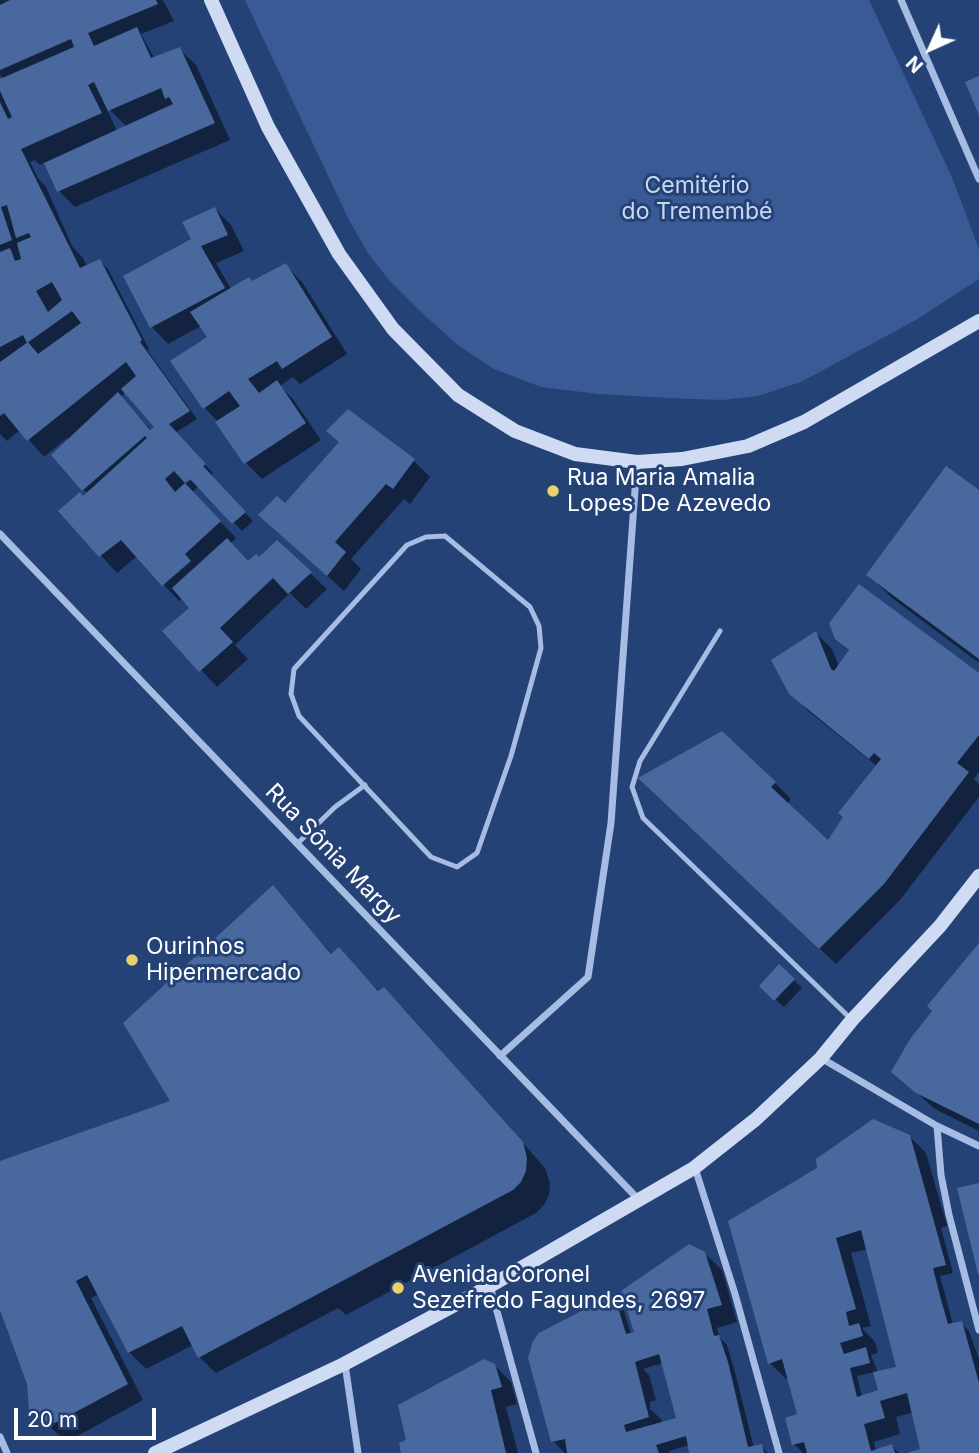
<!DOCTYPE html>
<meta charset="utf-8">
<style>
body{margin:0}
#map{position:relative;width:979px;height:1453px;overflow:hidden;background:#254276;font-family:Inter,sans-serif}
canvas{display:block}
.north{position:absolute;left:895px;top:14px;width:70px;height:70px;-webkit-text-stroke:5px #254276;paint-order:stroke;rotate:225deg;font-size:19px;font-weight:700;line-height:28px;text-align:center;color:#fff}
.north::after{content:'';display:block;margin:auto;width:24px;height:32px;background:#fff;clip-path:polygon(50% 0,100% 100%,50% 72%,0 100%)}
.scale{position:absolute;left:14px;top:1408px;width:142px;height:32px;box-sizing:border-box;border:4px solid #fff;border-top:0;padding-left:9px;font-size:21px;line-height:24px;white-space:nowrap;color:#fff;-webkit-text-stroke:5px #254276;paint-order:stroke}
</style>
<div id="map">
<canvas width="979" height="1453"></canvas>
<div class="north">N</div>
<div class="scale">20 m</div>
</div>
<script>
const g = document.querySelector('canvas').getContext('2d');
g.lineJoin = 'round';
function paint(path, color) { g.fillStyle = color; g.fill(path, 'evenodd'); }
const poly = rows => new Path2D(rows.map(r => 'M' + r).join(''));
function strokePath(path, color, width, dash) { g.strokeStyle = color; g.lineWidth = width; g.lineCap = dash ? 'butt' : 'round'; g.setLineDash(dash || []); g.stroke(path); }
function write(font, color, halo, rows, align = 'center') {
  g.font = font + ' Inter,sans-serif'; g.lineWidth = 6; g.setLineDash([]); g.textBaseline = 'middle'; g.strokeStyle = halo; g.fillStyle = color; for (const [text, x, y, turn = 0] of rows) {
    g.save(); g.translate(x, y); g.rotate((+turn || 0) * Math.PI / 180); g.textAlign = isNaN(turn) ? turn : align; if (halo) g.strokeText(text, 0, 0); g.fillText(text, 0, 0); g.restore();
  }
}
paint(poly([
 [245,0,869,0,951,175,979,249,979,279,916,320,801,382,758,396,722,400,668,398,598,394,541,387,494,369,459,346,421,312,388,279,368,253,349,220]
]), '#395a94');
paint(poly([
 [0,0,163,0,174,21,141,34,155,59,179,49,196,65,230,140,75,207,59,191,45,162,40,165,35,160,30,162,38,178,46,187,72,246,83,258,87,267,100,261,108,269,149,349,147,350,197,419,175,433,213,473,210,476,253,521,242,531,199,486,192,492,236,538,230,544,249,563,259,559,277,542,327,589,306,609,290,593,235,645,248,659,217,687,165,631,191,608,183,598,179,601,137,556,117,573,60,511,88,494,83,489,67,438,44,457,20,430,7,441,0,434,0,81,4,79,0,75],
 [106,107,107,107,127,127,117,131],
 [126,392,157,427,152,431,120,397],
 [198,475,186,484,184,481],
 [215,209,231,225,244,251,216,263,231,289,253,283,285,265,302,282,347,354,300,384,293,377,280,386,293,399,321,440,262,479,246,463,218,422,204,407,209,337,201,326,168,344,152,327,126,277,193,240],
 [348,411,414,461,430,477,410,504,404,499,351,559,361,569,344,591,260,515,286,505,341,443],
 [979,493,979,663,892,598,868,574],
 [816,633,832,649,839,666,849,651,836,638,979,676,979,772,974,779,979,784,979,797,900,900,836,964,657,794,775,783,791,799,787,804,828,843,877,766,808,711,791,693],
 [273,888,333,955,339,949,380,992,384,989,407,1012,545,1168,550,1183,549,1195,544,1205,536,1213,346,1315,338,1308,216,1373,199,1357,193,1345,146,1369,129,1352,99,1294,91,1298,143,1400,72,1439,61,1437,31,1410,29,1384,0,1306,0,1163,173,1102],
 [979,945,979,1131,935,1109,893,1072],
 [779,966,802,988,784,1007,761,986],
 [909,1136,926,1153,947,1226,941,1228,953,1273,940,1276,953,1324,961,1323,969,1331,979,1359,979,1453,911,1453,922,1450,914,1412,896,1417,900,1434,874,1442,876,1451,892,1446,899,1453,803,1453,794,1444,800,1415,789,1379,786,1379,770,1363,730,1222],
 [868,1249,898,1368,878,1373,871,1355,878,1353,875,1342,862,1328,871,1326,851,1253],
 [875,1372,880,1392,862,1397,857,1376],
 [704,1253,722,1270,737,1322,717,1328,720,1338,727,1345,735,1372,754,1448,761,1446,768,1453,690,1453,689,1445,669,1451,670,1453,565,1453,553,1441,614,1296,622,1304,631,1334,637,1333],
 [663,1363,678,1419,662,1424,661,1419,650,1409,650,1402,656,1400,649,1375,643,1369],
 [494,1365,511,1382,517,1404,506,1407,518,1453,403,1453,407,1441]
]), '#0007');
paint(poly([
 [10,0,156,0,158,4,88,33,94,46,137,27,151,58,180,47,215,123,57,192,44,163,173,104,169,97,165,99,161,88,108,111,94,82,88,85,102,113,21,149,80,268,100,259,142,340,140,342,190,411,169,424,206,464,203,466,246,512,232,524,190,479,185,483,174,471,165,479,175,492,185,483,221,521,185,554,191,561,162,586,121,540,99,557,58,511,80,492,83,496,147,438,145,436,82,491,51,455,118,392,150,430,154,427,121,389,136,376,126,362,27,441,4,413,0,416,0,362,28,342,38,354,81,323,72,311,27,343,23,335,0,347,0,252,10,248,15,261,21,259,17,243,31,237,29,233,16,238,7,205,1,207,12,240,0,245,0,102,8,119,12,117,0,91,0,79,74,47,71,39,0,70,0,5],
 [52,282,62,300,48,312,36,291],
 [979,76,979,115,965,82],
 [215,207,228,235,201,246,225,288,150,328,123,276,191,239,182,222],
 [286,263,332,337,282,369,277,361,248,379,259,393,277,380,306,423,244,464,215,422,240,406,229,391,203,409,170,361,207,337,190,312,249,277,252,281],
 [348,409,415,459,393,489,386,484,335,542,346,552,327,576,258,515,277,496,285,503,339,442,326,431],
 [946,466,979,490,979,659,866,575],
 [227,538,248,561,256,554,259,557,277,540,312,572,288,594,273,578,220,628,233,642,199,672,162,631,189,608,172,588],
 [859,584,979,673,979,735,957,763,969,772,884,884,819,949,638,778,722,731,776,782,771,787,828,840,843,817,838,813,881,759,874,753,869,759,789,694,771,660,816,631,831,669,834,671,849,650,835,639,829,623],
 [273,885,331,954,339,947,378,991,384,987,523,1142,527,1158,526,1171,521,1182,513,1190,198,1358,182,1326,128,1353,87,1275,76,1281,128,1384,55,1423,42,1421,29,1411,27,1384,0,1310,0,1161,170,1101,123,1023],
 [979,943,979,1124,916,1093,891,1072,910,1039,932,1011,927,1006],
 [779,964,795,979,774,1001,759,986],
 [873,1119,910,1135,946,1265,933,1268,940,1296,948,1324,962,1321,979,1383,979,1453,907,1453,920,1449,907,1393,880,1401,885,1418,864,1424,871,1451,892,1444,895,1453,807,1453,804,1442,792,1445,785,1418,797,1414,782,1359,768,1364,728,1221,817,1168,816,1159],
 [861,1230,896,1367,873,1372,878,1390,857,1397,850,1368,870,1363,866,1347,844,1354,840,1343,863,1336,859,1323,849,1326,846,1312,856,1309,836,1238],
 [979,1183,979,1274,978,1274,957,1188],
 [689,1244,705,1252,722,1305,707,1309,714,1336,719,1335,728,1362,748,1447,762,1444,764,1453,689,1453,686,1436,656,1445,659,1453,567,1453,565,1439,551,1442,528,1358,533,1341,539,1333,614,1294,626,1334,634,1332,621,1291],
 [659,1354,676,1418,626,1432,624,1425,649,1417,635,1362],
 [484,1359,495,1364,502,1387,491,1390,506,1453,401,1453,399,1443,406,1440,398,1405]
]), '#49699e');
strokePath(poly([
 [445,536,530,607,539,626,541,648,511,756,477,853,457,867,431,857,299,716,291,694,294,669,407,545,426,537,445,536],
 [720,631,640,761,632,787,643,818,852,1020],
 [297,844,335,807,365,785]
]), '#a6bce2', 5);
strokePath(poly([
 [901,0,979,179],
 [0,534,639,1200],
 [500,1056,588,977,611,823,637,462],
 [821,1058,937,1126,979,1146],
 [937,1126,941,1175,949,1215,979,1330],
 [695,1168,735,1294,779,1453],
 [490,1286,536,1453],
 [345,1364,358,1453],
 [0,1437,7,1453]
]), '#a6bce2', 7);
strokePath(poly([
 [211,0,268,127,339,254,393,329,458,395,515,431,575,454,637,462,682,459,748,446,804,422,979,321],
 [155,1453,344,1364,490,1286,694,1168,756,1119,821,1058,852,1020,940,926,979,876]
]), '#cfdbf3', 14);
for (const [x, y, r, color] of [
 [553,491,7,"#ebd16b"],
 [132,960,7,"#ebd16b"],
 [398,1288,7,"#ebd16b"]
]) { const dot = new Path2D(); dot.arc(x, y, r, 0, 2 * Math.PI); g.fillStyle = color; g.fill(dot); strokePath(dot, '#254276', 2.5); }
write('23px', '#c8d8f2', '#254276', [
 ["Cemitério",697,186],
 ["do Tremembé",697,212]
]);
write('23px', '#fff', '#254276', [
 ["Rua Maria Amalia",567,478],
 ["Lopes De Azevedo",567,504],
 ["Ourinhos",146,947],
 ["Hipermercado",146,973],
 ["Avenida Coronel",412,1275],
 ["Sezefredo Fagundes, 2697",412,1301]
], 'left');
write('23px', '#fff', '#254276', [
 ["Rua Sônia Margy",333,854,46]
]);
</script>
